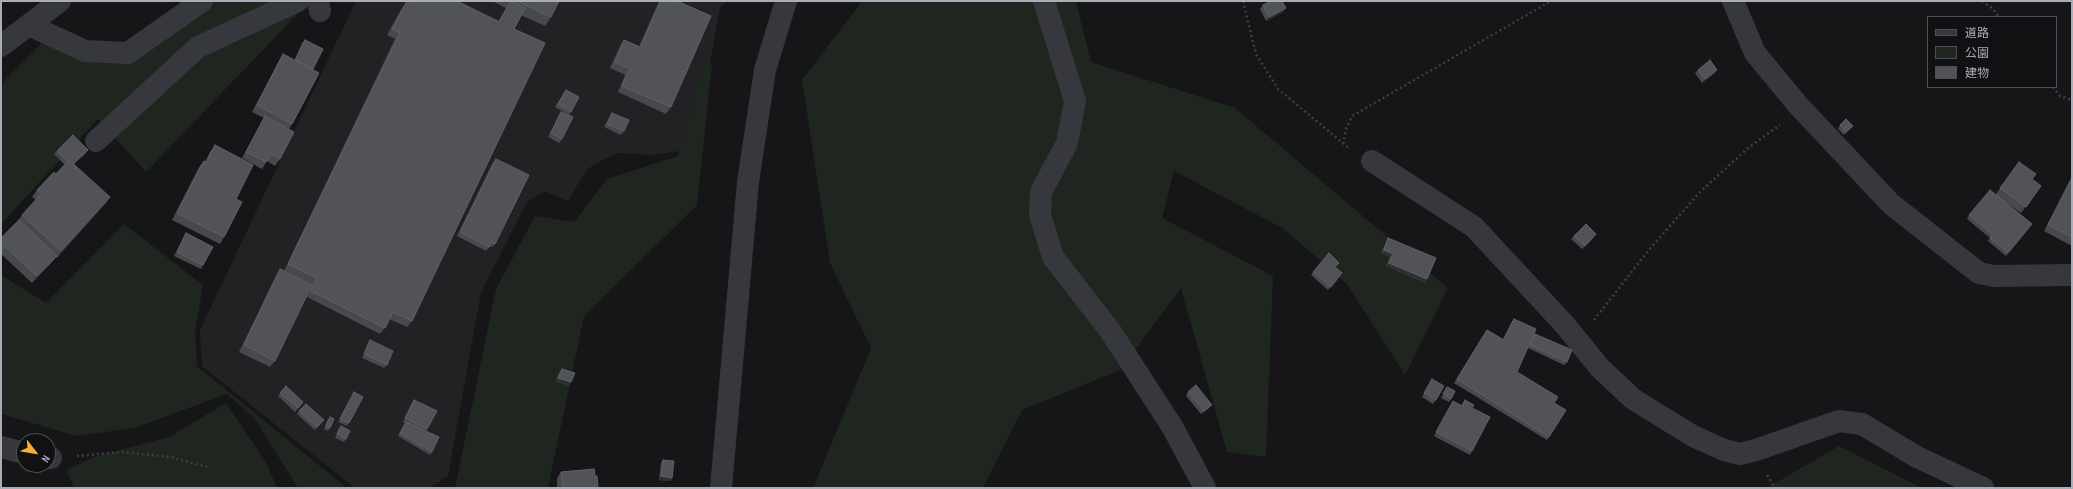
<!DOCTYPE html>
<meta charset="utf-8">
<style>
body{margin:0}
#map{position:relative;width:2073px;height:489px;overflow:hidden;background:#161618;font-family:"Sofia Sans Condensed","Noto Sans JP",sans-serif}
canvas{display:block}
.frame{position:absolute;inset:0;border:2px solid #a8adb8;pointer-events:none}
.legend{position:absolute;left:1927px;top:16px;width:130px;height:72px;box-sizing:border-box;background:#111113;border:1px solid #4d4f55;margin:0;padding:5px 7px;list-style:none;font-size:12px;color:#a8adb8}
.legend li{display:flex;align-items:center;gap:8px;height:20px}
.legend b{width:20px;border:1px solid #4d4f55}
.north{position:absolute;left:16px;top:433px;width:40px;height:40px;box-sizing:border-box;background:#111113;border:1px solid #4d4f55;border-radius:50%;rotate:121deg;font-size:11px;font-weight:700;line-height:16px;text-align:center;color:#a8adb8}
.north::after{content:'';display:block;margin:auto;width:14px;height:18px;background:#f2b134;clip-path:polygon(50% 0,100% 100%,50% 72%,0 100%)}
</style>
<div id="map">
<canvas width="2073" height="489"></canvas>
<div class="frame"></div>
<ul class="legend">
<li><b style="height:5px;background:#37383d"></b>道路</li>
<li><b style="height:11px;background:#1e261f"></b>公園</li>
<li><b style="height:11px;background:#525359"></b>建物</li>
</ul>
<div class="north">N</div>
</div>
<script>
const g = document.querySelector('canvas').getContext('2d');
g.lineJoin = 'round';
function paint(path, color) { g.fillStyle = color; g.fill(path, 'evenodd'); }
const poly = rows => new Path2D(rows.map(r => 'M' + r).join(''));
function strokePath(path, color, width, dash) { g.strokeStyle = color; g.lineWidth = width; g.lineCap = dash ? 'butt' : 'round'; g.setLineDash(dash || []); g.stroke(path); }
paint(poly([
 [356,1,727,1,720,8,694,149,651,155,616,153,587,169,568,201,544,191,527,202,481,292,448,476,429,488,355,488,202,366,200,330]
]), '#222225');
paint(poly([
 [215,1,310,1,146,172,98,119,1,224,1,87,5,80,42,43,129,57],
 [862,1,1076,1,1091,62,1235,108,1448,288,1405,375,1347,284,1284,229,1174,171,1162,218,1273,276,1266,457,1227,452,1181,288,1120,370,1022,410,983,488,813,488,871,348,830,263,802,80],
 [703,63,712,64,697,205,584,316,548,488,455,488,496,289,535,216,574,222,607,179,678,156],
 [124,224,203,285,195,332,197,366,347,488,298,488,255,419,227,394,134,428,77,436,1,414,1,275,46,303],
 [226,403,266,462,277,488,74,488,66,470,94,457,169,437],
 [1839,446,1922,488,1767,488]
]), '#1e261f');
strokePath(poly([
 [1243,1,1256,54,1278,89,1350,149],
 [1982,1,1993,9,1999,17],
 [2053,87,2060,96,2072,100],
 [1343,144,1346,129,1352,116,1551,1],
 [1594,320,1648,251,1699,193,1748,148,1780,125],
 [77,456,123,452,170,457,208,467],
 [1767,475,1775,488]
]), '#3d3f44', 2.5, [2, 3]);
strokePath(poly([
 [318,1,320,11],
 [1044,1,1075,101,1067,143,1041,192,1040,215,1053,257,1111,332,1173,428,1205,488],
 [1733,1,1755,53,1797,104,1891,204,1979,273,1994,276,2072,275],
 [29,25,85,51,128,53,202,1],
 [1,46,60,1],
 [96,141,198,47,298,1],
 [1372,161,1474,227,1565,325,1600,368,1633,399,1693,436,1724,450,1740,454,1756,450,1839,421,1862,424,1917,457,1983,488],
 [1,447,24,453],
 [48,458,51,458],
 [721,488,748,182,765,70,786,1]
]), '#37383d', 22);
paint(poly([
 [407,1,410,3,410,1,457,1,499,21,506,8,492,1,559,1,551,17,545,26,521,15,514,29,412,321,407,327,389,319,385,328,380,334,307,297,312,285,284,271,395,39,387,35,402,8],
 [659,1,677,1,671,107,666,114,618,92,625,75,610,68,620,46,624,40,639,47],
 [1263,5,1283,12,1266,21,1260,9],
 [305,40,323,49,313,69,292,124,289,129,280,159,275,166,267,161,262,169,242,158,261,123,264,118,252,112,279,61,283,54,295,60,302,43],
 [1698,70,1715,73,1702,83,1695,73],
 [566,90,571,112,569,115,555,107],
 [561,112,562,139,559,143,548,137,559,115],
 [612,113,624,131,621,135,604,127,610,116],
 [1840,125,1850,129,1844,135,1838,129],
 [215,145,236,199,224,237,220,244,172,220,199,167,204,161,205,162,210,152],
 [88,150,85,154,74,164,110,197,106,203,57,258,56,257,52,262,32,283,1,254,1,238,18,221,22,215,36,200,32,197,37,190,56,174,65,165,54,154,57,151],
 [496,159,495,244,492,247,490,246,486,251,457,236,493,162],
 [2019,162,2032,179,2041,186,2021,213,2005,202,2029,227,2006,256,1988,241,1990,238,1967,219,1969,215,1996,194],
 [2072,176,2072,246,2044,231],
 [186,233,203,265,201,269,174,256],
 [1596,234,1594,237,1582,249,1571,239,1574,236],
 [1388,238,1427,279,1425,283,1386,266,1390,257,1381,253,1386,242],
 [1336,268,1342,273,1328,290,1311,275,1313,272],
 [280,269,275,361,270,367,239,352,276,276],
 [1514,319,1517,372,1554,403,1549,437,1547,440,1454,383,1485,333,1503,339,1511,323],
 [1535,334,1567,362,1564,365,1528,348,1533,337],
 [370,340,387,365,384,368,362,358,368,344],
 [562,369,571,382,569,386,556,381,559,373],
 [1432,379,1436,400,1433,404,1422,397],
 [1447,387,1451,399,1449,402,1441,398],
 [354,392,349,423,347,426,338,422,352,396],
 [1188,392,1209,408,1201,414,1186,396],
 [280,393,303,402,295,412,278,396],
 [414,400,427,429,426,431,432,452,430,455,398,436,405,423,403,422,412,403],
 [1465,400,1472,408,1472,451,1470,455,1434,436,1453,401,1461,406],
 [299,411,321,423,315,430,297,414],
 [330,417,330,428,328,431,324,429,327,421],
 [341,426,346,439,344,442,335,438,338,430],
 [663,460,672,478,670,481,659,480,661,463],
 [561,472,595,476,598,488,557,488,557,478]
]), '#47494d');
paint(poly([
 [1286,8,1283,12,1266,21,1269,17],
 [1717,70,1715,73,1702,83,1705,79],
 [1853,126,1844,135,1846,132],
 [88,150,85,154,69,169,71,166],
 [110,197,106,203,57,258,61,251],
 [1384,250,1393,254,1390,257,1381,253],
 [57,256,52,262,32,283,37,276],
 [1389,263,1427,279,1425,283,1386,266],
 [558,378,571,382,569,386,556,381],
 [661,476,672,478,670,481,659,480]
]), '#2f3033');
const building = poly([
 [407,1,411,3,412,1,457,1,499,22,511,1,525,8,514,29,545,43,412,321,393,312,385,328,311,291,317,278,288,264,400,33,392,29,407,1],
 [517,1,559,1,551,17,517,1],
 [661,1,677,1,711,16,671,107,622,86,630,69,615,62,624,40,640,47,661,1],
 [1271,1,1282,1,1286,8,1269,17,1263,5,1271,1],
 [305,40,323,49,313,69,295,60,305,40],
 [283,54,319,73,292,124,257,105,283,54],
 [1710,60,1717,70,1705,79,1698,70,1710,60],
 [566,90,579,97,571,112,558,104,566,90],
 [561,112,573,117,562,139,551,133,561,112],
 [612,113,629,120,624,131,607,124,612,113],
 [265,116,294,132,280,159,271,154,266,162,246,152,265,116],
 [1846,119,1853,126,1846,132,1840,125,1846,119],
 [73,135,88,150,73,164,69,160,68,162,57,151,73,135],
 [215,145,253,165,236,199,242,202,224,237,177,213,204,161,206,162,215,145],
 [496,159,529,175,495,244,491,242,489,247,460,232,496,159],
 [69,160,110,197,61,251,22,215,41,194,37,190,54,172,56,174,69,160],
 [2019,162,2036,174,2032,179,2041,186,2026,207,2000,188,2019,162],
 [2072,178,2072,237,2048,225,2072,178],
 [1990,190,2032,224,2008,253,1990,238,1993,235,1969,215,1990,190],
 [19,220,57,256,37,276,1,243,1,238,19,220],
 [1586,224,1596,234,1585,246,1574,236,1586,224],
 [186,233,213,247,203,265,177,252,186,233],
 [1388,238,1436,258,1427,279,1389,263,1393,254,1384,250,1388,238],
 [1329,253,1339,263,1335,267,1342,273,1331,287,1313,272,1329,253],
 [280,269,312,285,275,361,244,345,280,269],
 [1514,319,1536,329,1517,372,1558,397,1554,403,1566,410,1549,437,1457,379,1487,330,1504,340,1514,319],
 [1535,334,1572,350,1567,362,1530,345,1535,334],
 [370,340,393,351,387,365,364,354,370,340],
 [562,369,575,373,571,382,558,378,562,369],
 [1432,379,1444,386,1436,400,1424,393,1432,379],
 [1196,385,1212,405,1204,411,1188,392,1196,385],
 [286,386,303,402,298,408,280,393,286,386],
 [1447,387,1455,391,1451,399,1443,394,1447,387],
 [354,392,363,397,349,423,340,419,354,392],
 [414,400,437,411,427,429,405,418,414,400],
 [1465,400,1474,405,1472,408,1490,417,1472,451,1436,432,1453,401,1462,406,1465,400],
 [306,404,324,420,317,427,299,411,306,404],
 [330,417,334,419,330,428,326,426,330,417],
 [406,422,439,437,432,452,400,433,406,422],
 [341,426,350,431,346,439,337,434,341,426],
 [663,460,674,461,672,478,661,476,663,460],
 [594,469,595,476,597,476,598,488,563,488,561,472,594,469]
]);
paint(building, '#525359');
strokePath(building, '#5f6168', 1);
</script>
